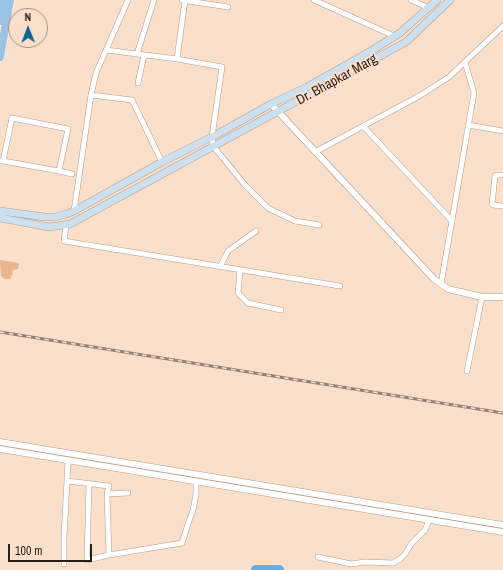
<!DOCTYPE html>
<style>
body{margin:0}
#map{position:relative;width:503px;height:570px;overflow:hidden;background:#fadfcb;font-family:"Archivo Narrow",sans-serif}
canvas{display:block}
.north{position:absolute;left:8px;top:8px;width:40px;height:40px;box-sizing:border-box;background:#fadfcb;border:1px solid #a69283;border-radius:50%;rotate:359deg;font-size:11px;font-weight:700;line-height:16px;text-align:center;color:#291f18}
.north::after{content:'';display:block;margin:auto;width:14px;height:18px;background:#146395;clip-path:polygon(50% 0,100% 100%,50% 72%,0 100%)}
.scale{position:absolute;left:8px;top:544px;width:84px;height:18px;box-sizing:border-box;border:2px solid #291f18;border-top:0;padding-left:5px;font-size:12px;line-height:14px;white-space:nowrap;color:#291f18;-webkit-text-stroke:3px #fadfcb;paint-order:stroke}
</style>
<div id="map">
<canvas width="503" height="570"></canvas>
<div class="north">N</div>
<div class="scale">100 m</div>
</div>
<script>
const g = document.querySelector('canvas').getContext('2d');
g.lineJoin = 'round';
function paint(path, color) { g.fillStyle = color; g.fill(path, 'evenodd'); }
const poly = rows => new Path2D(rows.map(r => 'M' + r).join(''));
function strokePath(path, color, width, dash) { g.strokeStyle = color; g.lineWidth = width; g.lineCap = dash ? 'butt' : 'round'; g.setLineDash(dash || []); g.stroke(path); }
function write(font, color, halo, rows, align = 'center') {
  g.font = font + ' "Archivo Narrow",sans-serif'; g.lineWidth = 4; g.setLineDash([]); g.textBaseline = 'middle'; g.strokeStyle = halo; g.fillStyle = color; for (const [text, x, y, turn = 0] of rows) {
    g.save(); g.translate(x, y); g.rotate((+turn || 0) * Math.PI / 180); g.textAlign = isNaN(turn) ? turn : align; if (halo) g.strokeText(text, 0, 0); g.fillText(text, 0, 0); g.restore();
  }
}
paint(poly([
 [0,260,19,263,18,269,13,270,12,275,10,279,5,279,1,276]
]), '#e9b58e');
strokePath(poly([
 [256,570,279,570]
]), '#63aee7', 10);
const minor = poly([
 [182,0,228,7],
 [314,0,394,36],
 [411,0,429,8],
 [106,50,177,59,222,67,212,137,213,146,245,185,268,208,295,221,319,225],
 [137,54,154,0],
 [177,59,185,0],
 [138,83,144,55],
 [91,95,132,100,162,162],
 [468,125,503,131],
 [363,126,452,221],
 [315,152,421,95,449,77,503,26],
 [0,161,3,161,59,171,68,129,12,118,3,161],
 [59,171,72,174],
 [503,175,497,175,495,176,492,204,493,205,503,206],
 [74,211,91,95,96,73,128,0],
 [66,226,64,241,340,286],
 [220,267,228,251,256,231],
 [240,270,238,293,248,303,281,310],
 [441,284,474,93,465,62],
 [467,371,482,297],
 [67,481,109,486,107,494,109,555,182,543,189,521,193,510,196,494,196,482],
 [89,483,87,560,109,555],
 [107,494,128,493],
 [318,557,351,564,365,562,393,563,400,559,405,554,411,544,425,530,429,520],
 [64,564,64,537,68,461]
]);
const tertiary = poly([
 [271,104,434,279,448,289,482,297,503,297],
 [0,442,503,525],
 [0,449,503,532]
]);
const secondary = poly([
 [0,211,45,217,55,217,66,214,74,211,162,162,212,137,271,104,307,87,371,51,400,33,437,0],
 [0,218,49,227,70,224,406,42,450,0]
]);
const primary = poly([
 [0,21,4,0],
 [0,57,10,0]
]);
strokePath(minor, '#b59c89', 6);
strokePath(tertiary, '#b59c89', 7);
strokePath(secondary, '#b59c89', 8);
strokePath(primary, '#fff', 9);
strokePath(minor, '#fff', 5);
strokePath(tertiary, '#fff', 6);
strokePath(secondary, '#cde0ef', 7);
strokePath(primary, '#9bc2e0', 8);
const rail = poly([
 [0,332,503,413]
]);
strokePath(rail, '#938073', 3);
strokePath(rail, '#fadfcb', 1.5, [4.5]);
write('14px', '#291f18', '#fadfcb', [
 ["Dr. Bhapkar Marg",337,80,-29]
]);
</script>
